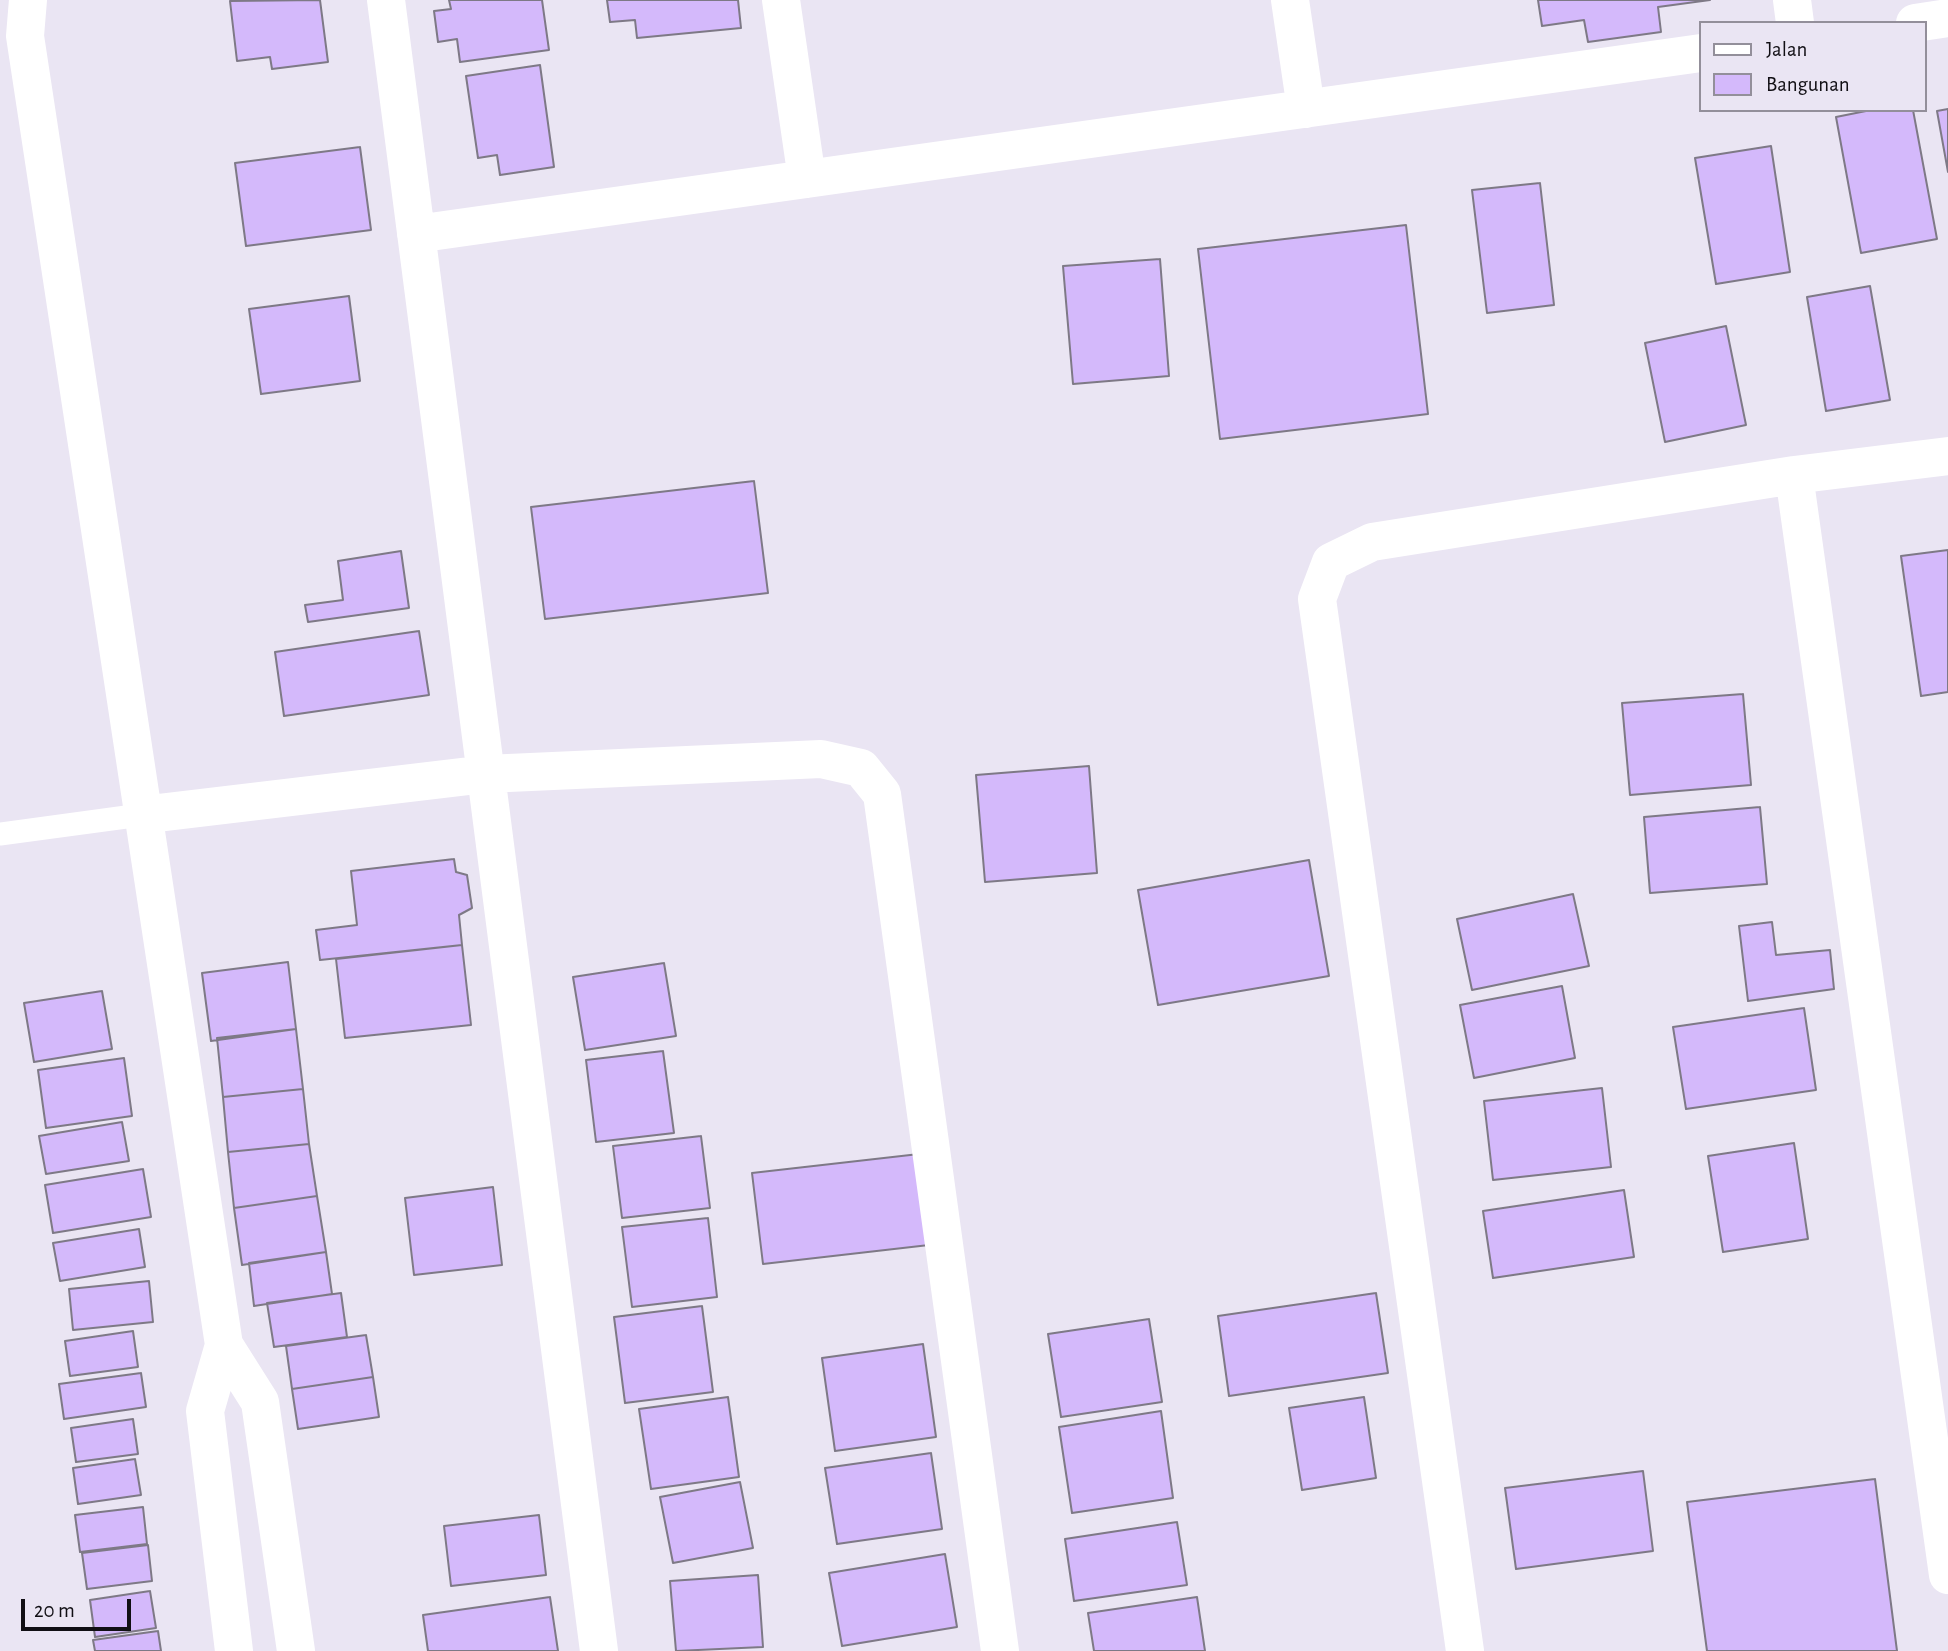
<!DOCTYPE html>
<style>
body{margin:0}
#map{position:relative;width:1948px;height:1651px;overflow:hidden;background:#eae5f3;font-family:"Alegreya Sans",sans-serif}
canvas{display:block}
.legend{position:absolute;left:1699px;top:21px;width:228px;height:91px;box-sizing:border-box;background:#eae5f3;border:2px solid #938f9a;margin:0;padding:9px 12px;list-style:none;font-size:21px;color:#110f14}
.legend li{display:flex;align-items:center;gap:14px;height:35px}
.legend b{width:35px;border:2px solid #938f9a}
.scale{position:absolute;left:21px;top:1599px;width:110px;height:32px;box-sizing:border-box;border:4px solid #110f14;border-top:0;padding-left:9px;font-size:21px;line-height:24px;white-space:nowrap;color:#110f14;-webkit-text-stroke:5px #eae5f3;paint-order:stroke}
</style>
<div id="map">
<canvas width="1948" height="1651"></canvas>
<ul class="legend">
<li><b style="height:9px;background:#fff"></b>Jalan</li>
<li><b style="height:19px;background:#d4b9fb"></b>Bangunan</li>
</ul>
<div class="scale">20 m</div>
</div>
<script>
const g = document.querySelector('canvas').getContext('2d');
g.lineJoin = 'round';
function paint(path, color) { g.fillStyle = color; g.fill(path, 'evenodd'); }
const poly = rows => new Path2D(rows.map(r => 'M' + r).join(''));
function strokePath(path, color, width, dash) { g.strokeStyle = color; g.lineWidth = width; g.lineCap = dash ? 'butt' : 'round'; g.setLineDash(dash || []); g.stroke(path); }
const building = poly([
 [320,0,328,62,272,69,270,57,237,61,230,1,320,0],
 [449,0,542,0,549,50,460,62,457,39,438,42,434,11,451,9,449,0],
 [607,0,738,0,741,28,637,38,635,20,610,22,607,0],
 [1538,0,1710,0,1658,7,1661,32,1588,42,1584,20,1542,26,1538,0],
 [540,65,554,167,500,175,497,155,478,158,466,76,540,65],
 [1948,109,1948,172,1937,111,1948,109],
 [1871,110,1913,110,1937,239,1861,253,1836,117,1871,110],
 [1771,146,1790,272,1716,284,1695,158,1771,146],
 [360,147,371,230,246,246,235,163,360,147],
 [1540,183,1554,305,1487,313,1472,190,1540,183],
 [1406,225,1428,414,1220,439,1198,249,1406,225],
 [1160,259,1169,376,1073,384,1063,266,1160,259],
 [1870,286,1890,400,1826,411,1807,297,1870,286],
 [349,296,360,381,261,394,249,309,349,296],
 [1726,326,1746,425,1665,442,1645,343,1726,326],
 [754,481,768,593,545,619,531,507,754,481],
 [1948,550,1948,692,1921,696,1901,556,1948,550],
 [401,551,409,608,308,622,305,605,343,600,338,561,401,551],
 [419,631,429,695,284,716,275,652,419,631],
 [1743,694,1751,785,1630,795,1622,703,1743,694],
 [1089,766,1097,873,985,882,976,775,1089,766],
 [1760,807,1767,884,1650,893,1644,817,1760,807],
 [454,859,456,872,467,875,472,908,459,915,462,945,320,960,316,930,357,925,351,871,454,859],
 [1309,860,1329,976,1158,1005,1138,890,1309,860],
 [1573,894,1589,966,1472,990,1457,919,1573,894],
 [1772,922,1776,955,1830,950,1834,989,1748,1001,1739,926,1772,922],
 [462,945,471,1025,345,1038,336,959,462,945],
 [288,962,296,1029,211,1041,202,973,288,962],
 [664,963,676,1036,585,1050,573,977,664,963],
 [1562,986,1575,1058,1474,1078,1460,1005,1562,986],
 [102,991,112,1049,34,1062,24,1003,102,991],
 [1804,1008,1816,1090,1686,1109,1673,1027,1804,1008],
 [296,1029,303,1089,223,1097,217,1038,296,1029],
 [663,1051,674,1133,596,1142,586,1060,663,1051],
 [124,1058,132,1116,46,1128,38,1070,124,1058],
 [1602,1088,1611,1167,1493,1180,1484,1101,1602,1088],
 [303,1089,309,1144,228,1152,223,1097,303,1089],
 [122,1122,129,1161,46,1174,39,1136,122,1122],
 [701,1136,710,1208,622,1218,613,1146,701,1136],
 [1794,1143,1808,1239,1723,1252,1708,1156,1794,1143],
 [309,1144,317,1196,234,1208,228,1152,309,1144],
 [919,1154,929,1245,763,1264,752,1173,919,1154],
 [143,1169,151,1217,53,1233,45,1185,143,1169],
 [493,1187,502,1265,414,1275,405,1198,493,1187],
 [1624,1190,1634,1257,1493,1278,1483,1211,1624,1190],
 [317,1196,326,1252,242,1265,234,1208,317,1196],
 [708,1218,717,1297,632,1307,622,1227,708,1218],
 [139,1229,145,1267,60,1281,53,1243,139,1229],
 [326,1252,332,1294,254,1306,249,1263,326,1252],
 [149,1281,153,1322,73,1330,69,1289,149,1281],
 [341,1293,347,1337,274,1347,267,1303,341,1293],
 [1376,1293,1388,1373,1229,1396,1218,1316,1376,1293],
 [702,1306,713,1392,625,1403,614,1317,702,1306],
 [1149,1319,1162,1402,1061,1417,1048,1334,1149,1319],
 [133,1331,138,1367,70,1376,65,1341,133,1331],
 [366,1335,373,1377,292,1389,286,1346,366,1335],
 [923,1344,936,1437,835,1451,822,1358,923,1344],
 [141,1373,146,1407,64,1419,59,1384,141,1373],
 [373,1377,379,1417,298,1429,292,1389,373,1377],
 [728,1397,739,1477,651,1489,639,1409,728,1397],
 [1364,1397,1376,1478,1302,1490,1289,1408,1364,1397],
 [1161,1411,1173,1498,1072,1513,1059,1427,1161,1411],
 [133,1419,138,1454,76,1462,71,1428,133,1419],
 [931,1453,942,1529,837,1544,825,1468,931,1453],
 [135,1459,141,1495,78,1504,73,1468,135,1459],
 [1643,1471,1653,1551,1516,1569,1505,1488,1643,1471],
 [1875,1479,1897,1651,1707,1651,1687,1502,1875,1479],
 [740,1482,753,1548,673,1563,660,1497,740,1482],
 [143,1507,147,1544,80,1552,75,1515,143,1507],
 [539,1515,546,1575,451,1586,444,1526,539,1515],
 [1177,1522,1187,1585,1074,1601,1065,1539,1177,1522],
 [148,1545,152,1581,87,1589,82,1553,148,1545],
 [945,1554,957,1627,842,1646,829,1573,945,1554],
 [758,1575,763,1647,676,1651,670,1581,758,1575],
 [150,1591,156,1628,95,1637,90,1600,150,1591],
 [550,1597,558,1651,428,1651,423,1615,550,1597],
 [1197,1597,1205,1651,1094,1651,1088,1613,1197,1597],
 [158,1631,161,1651,95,1651,93,1640,158,1631]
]);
paint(building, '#d4b9fb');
strokePath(building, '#7e7986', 2);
strokePath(poly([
 [0,834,141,815]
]), '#fff', 23);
strokePath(poly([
 [28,0,25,36,224,1345,260,1402,296,1651],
 [386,0,599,1651],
 [781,0,807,179],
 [1290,0,1306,109],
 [1792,0,1795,23],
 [1915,23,1948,18],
 [416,234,1701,53],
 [1794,475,1948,1575],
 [141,815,486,774,821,759,861,768,882,794,1000,1651],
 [224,1345,205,1411,234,1651],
 [1465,1651,1317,599,1331,562,1372,542,1794,475,1948,456]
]), '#fff', 38);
</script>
